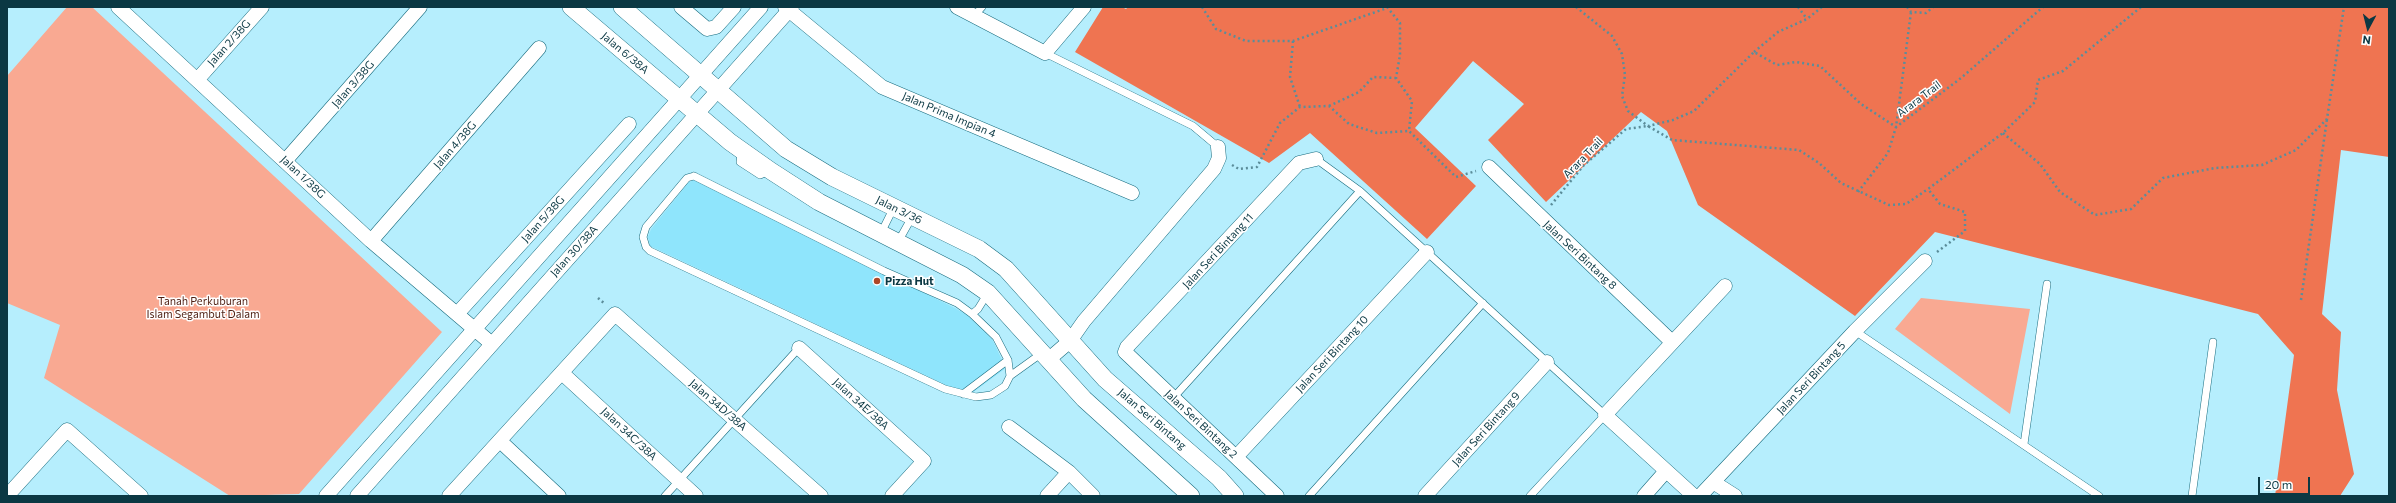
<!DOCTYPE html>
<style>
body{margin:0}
#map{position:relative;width:2396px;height:503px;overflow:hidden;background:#b6eefd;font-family:Commissioner,sans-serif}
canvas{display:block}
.frame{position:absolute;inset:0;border:8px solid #0b3843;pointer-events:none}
.north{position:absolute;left:2348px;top:8px;width:40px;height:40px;-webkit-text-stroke:3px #fff;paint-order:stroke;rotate:187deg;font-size:11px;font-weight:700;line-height:16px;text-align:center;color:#0b3843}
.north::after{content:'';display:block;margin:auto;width:14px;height:18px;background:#0b3843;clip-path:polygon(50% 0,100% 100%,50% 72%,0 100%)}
.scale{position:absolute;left:2258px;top:477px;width:52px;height:18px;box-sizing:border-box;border:2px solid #0b3843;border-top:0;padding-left:5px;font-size:12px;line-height:14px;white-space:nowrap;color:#0b3843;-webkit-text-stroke:3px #fff;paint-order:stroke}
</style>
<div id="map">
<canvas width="2396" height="503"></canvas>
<div class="frame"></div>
<div class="north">N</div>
<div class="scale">20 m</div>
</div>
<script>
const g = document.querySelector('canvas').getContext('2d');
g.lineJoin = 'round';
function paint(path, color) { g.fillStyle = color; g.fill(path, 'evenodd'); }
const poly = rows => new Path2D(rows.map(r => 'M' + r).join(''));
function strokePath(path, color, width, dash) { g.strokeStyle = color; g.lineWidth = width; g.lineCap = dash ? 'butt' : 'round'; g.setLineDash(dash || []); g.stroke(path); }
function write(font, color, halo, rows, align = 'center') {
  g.font = font + ' Commissioner,sans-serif'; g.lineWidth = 3; g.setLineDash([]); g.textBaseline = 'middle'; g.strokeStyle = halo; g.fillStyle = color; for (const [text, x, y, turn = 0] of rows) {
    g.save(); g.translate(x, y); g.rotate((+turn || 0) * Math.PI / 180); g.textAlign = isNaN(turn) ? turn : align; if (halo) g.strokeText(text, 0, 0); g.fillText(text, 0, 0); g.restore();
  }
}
paint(poly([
 [694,180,955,308,967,315,992,339,1006,368,972,393,948,386,650,246,648,237,651,229,689,182]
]), '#8fe5fc');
paint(poly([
 [67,7,92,7,442,332,299,494,230,496,44,378,60,325,7,303,7,76],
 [1921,298,2030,309,2010,414,1895,329]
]), '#f9a992');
paint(poly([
 [1103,7,1122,7,1126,9,1128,7,2389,7,2389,157,2341,150,2322,314,2341,332,2337,390,2354,474,2340,496,2275,496,2294,355,2258,314,1935,232,1855,316,1698,205,1667,131,1641,112,1546,202,1488,140,1524,104,1473,61,1415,128,1476,186,1427,239,1310,133,1269,163,1075,52]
]), '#ef7451');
const service = poly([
 [974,16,982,7],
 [1045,53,1193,126,1218,147],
 [741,152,740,162,760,175,769,171],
 [1316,159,1360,191,1605,415,1530,496],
 [694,176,884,271,957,303,972,314,996,337,1008,360,1010,376,1005,386,991,395,976,397,945,389,650,251,646,247,643,237,646,227,687,178,694,176],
 [881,233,894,207],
 [898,242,912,217],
 [972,314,978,309,988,293],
 [1855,331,2099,496],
 [1010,376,1042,353],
 [963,394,1008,360],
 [1174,397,1360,191],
 [2024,444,2047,284],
 [665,496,799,348],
 [1309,496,1483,303],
 [2192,496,2213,342]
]);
const minor = poly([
 [118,7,371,241,492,344],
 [681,7,707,29,716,27,734,7],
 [785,7,882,87,1132,193],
 [957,7,1045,53,1084,7],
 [197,80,262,7],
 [285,161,420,7],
 [1489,167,1671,341],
 [371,241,539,48],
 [457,314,629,124],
 [799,348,924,461,892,496],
 [1048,360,1070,341,1084,321,1214,169,1219,158,1218,147],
 [562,373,696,496],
 [1009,427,1069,472,1093,496],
 [500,441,559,496],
 [1236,457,1427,252],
 [1713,482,1735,496],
 [7,496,67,430,141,496],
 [326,496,761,7],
 [357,496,792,7],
 [449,496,615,314,821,496],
 [1047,496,1069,472],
 [1277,496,1125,352,1127,347,1299,163,1316,159],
 [1425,496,1547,362],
 [1644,496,1666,471],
 [1694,496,1605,415,1725,286],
 [1700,496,1855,331,1925,261]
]);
const tertiary = poly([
 [571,7,730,142,771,171,819,202,962,275,988,293,1084,399,1191,496],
 [622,7,786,149,832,177,979,249,1006,269,1105,379,1219,478,1235,496]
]);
strokePath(service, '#176b7e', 8);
strokePath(minor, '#176b7e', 15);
strokePath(tertiary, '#176b7e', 18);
strokePath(poly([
 [1202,7,1216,29,1246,41,1293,41,1387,8],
 [1387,7,1400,23,1400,55,1396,78,1412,101,1409,131,1456,177,1476,171],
 [1576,7,1612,36,1622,54,1625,75,1622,96,1628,111,1648,126,1673,120,1694,111,1754,52,1777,65,1796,62,1820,66,1861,104,1896,127,1961,78,2043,7],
 [1798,7,1807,19],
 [1907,7,1911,12,1926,13,1933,7],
 [1293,41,1290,77,1300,107],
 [1754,52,1778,32,1807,19,1822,7],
 [1329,106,1359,92,1373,77,1396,78],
 [2003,133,2040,164,2060,192,2095,215,2131,209,2163,178,2215,168,2262,165,2296,150,2327,119,2344,7],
 [1232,165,1239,169,1257,167,1280,123,1300,107,1329,106,1349,124,1377,133,1409,131],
 [1858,192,1888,153,1896,127,1911,12],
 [1551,205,1584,165,1626,129,1648,126,1672,140,1799,150,1819,163,1841,183,1889,205,1906,204,1928,189],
 [1937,252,1965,231,1965,212,1940,204,1928,189,2003,133,2035,102,2038,80,2063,71,2141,7],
 [598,298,605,304],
 [2301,300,2327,119]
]), '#5b8d9a', 2.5, [2, 3]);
strokePath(service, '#fff', 7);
strokePath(minor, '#fff', 14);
strokePath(tertiary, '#fff', 17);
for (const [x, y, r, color] of [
 [877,281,4,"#ae4627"]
]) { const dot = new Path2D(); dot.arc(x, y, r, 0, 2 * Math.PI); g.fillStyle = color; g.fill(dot); strokePath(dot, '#fff', 1.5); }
write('11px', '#0b3843', '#fff', [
 ["Jalan 2/38G",229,43,-48],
 ["Jalan 6/38A",625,53,40],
 ["Jalan 3/38G",353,84,-49],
 ["Arara Trail",1919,99,-37],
 ["Jalan Prima Impian 4",949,115,23],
 ["Jalan 4/38G",455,145,-49],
 ["Arara Trail",1583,158,-46],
 ["Jalan 1/38G",303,177,43],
 ["Jalan 3/36",899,210,26],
 ["Jalan 5/38G",543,219,-48],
 ["Jalan 30/38A",574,251,-48],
 ["Jalan Seri Bintang 11",1218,251,-47],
 ["Jalan Seri Bintang 8",1580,255,43],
 ["Jalan Seri Bintang 10",1332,354,-47],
 ["Jalan Seri Bintang 5",1811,378,-47],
 ["Jalan 34E/38A",861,404,42],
 ["Jalan 34D/38A",718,405,41],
 ["Jalan Seri Bintang",1152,419,41],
 ["Jalan Seri Bintang 2",1201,424,43],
 ["Jalan Seri Bintang 9",1486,429,-48],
 ["Jalan 34C/38A",629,434,43]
]);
write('bold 11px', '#0b3843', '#fff', [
 ["Pizza Hut",885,281]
], 'left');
write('11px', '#4e1e11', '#fff', [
 ["Tanah Perkuburan",203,301],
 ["Islam Segambut Dalam",203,314]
]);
</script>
